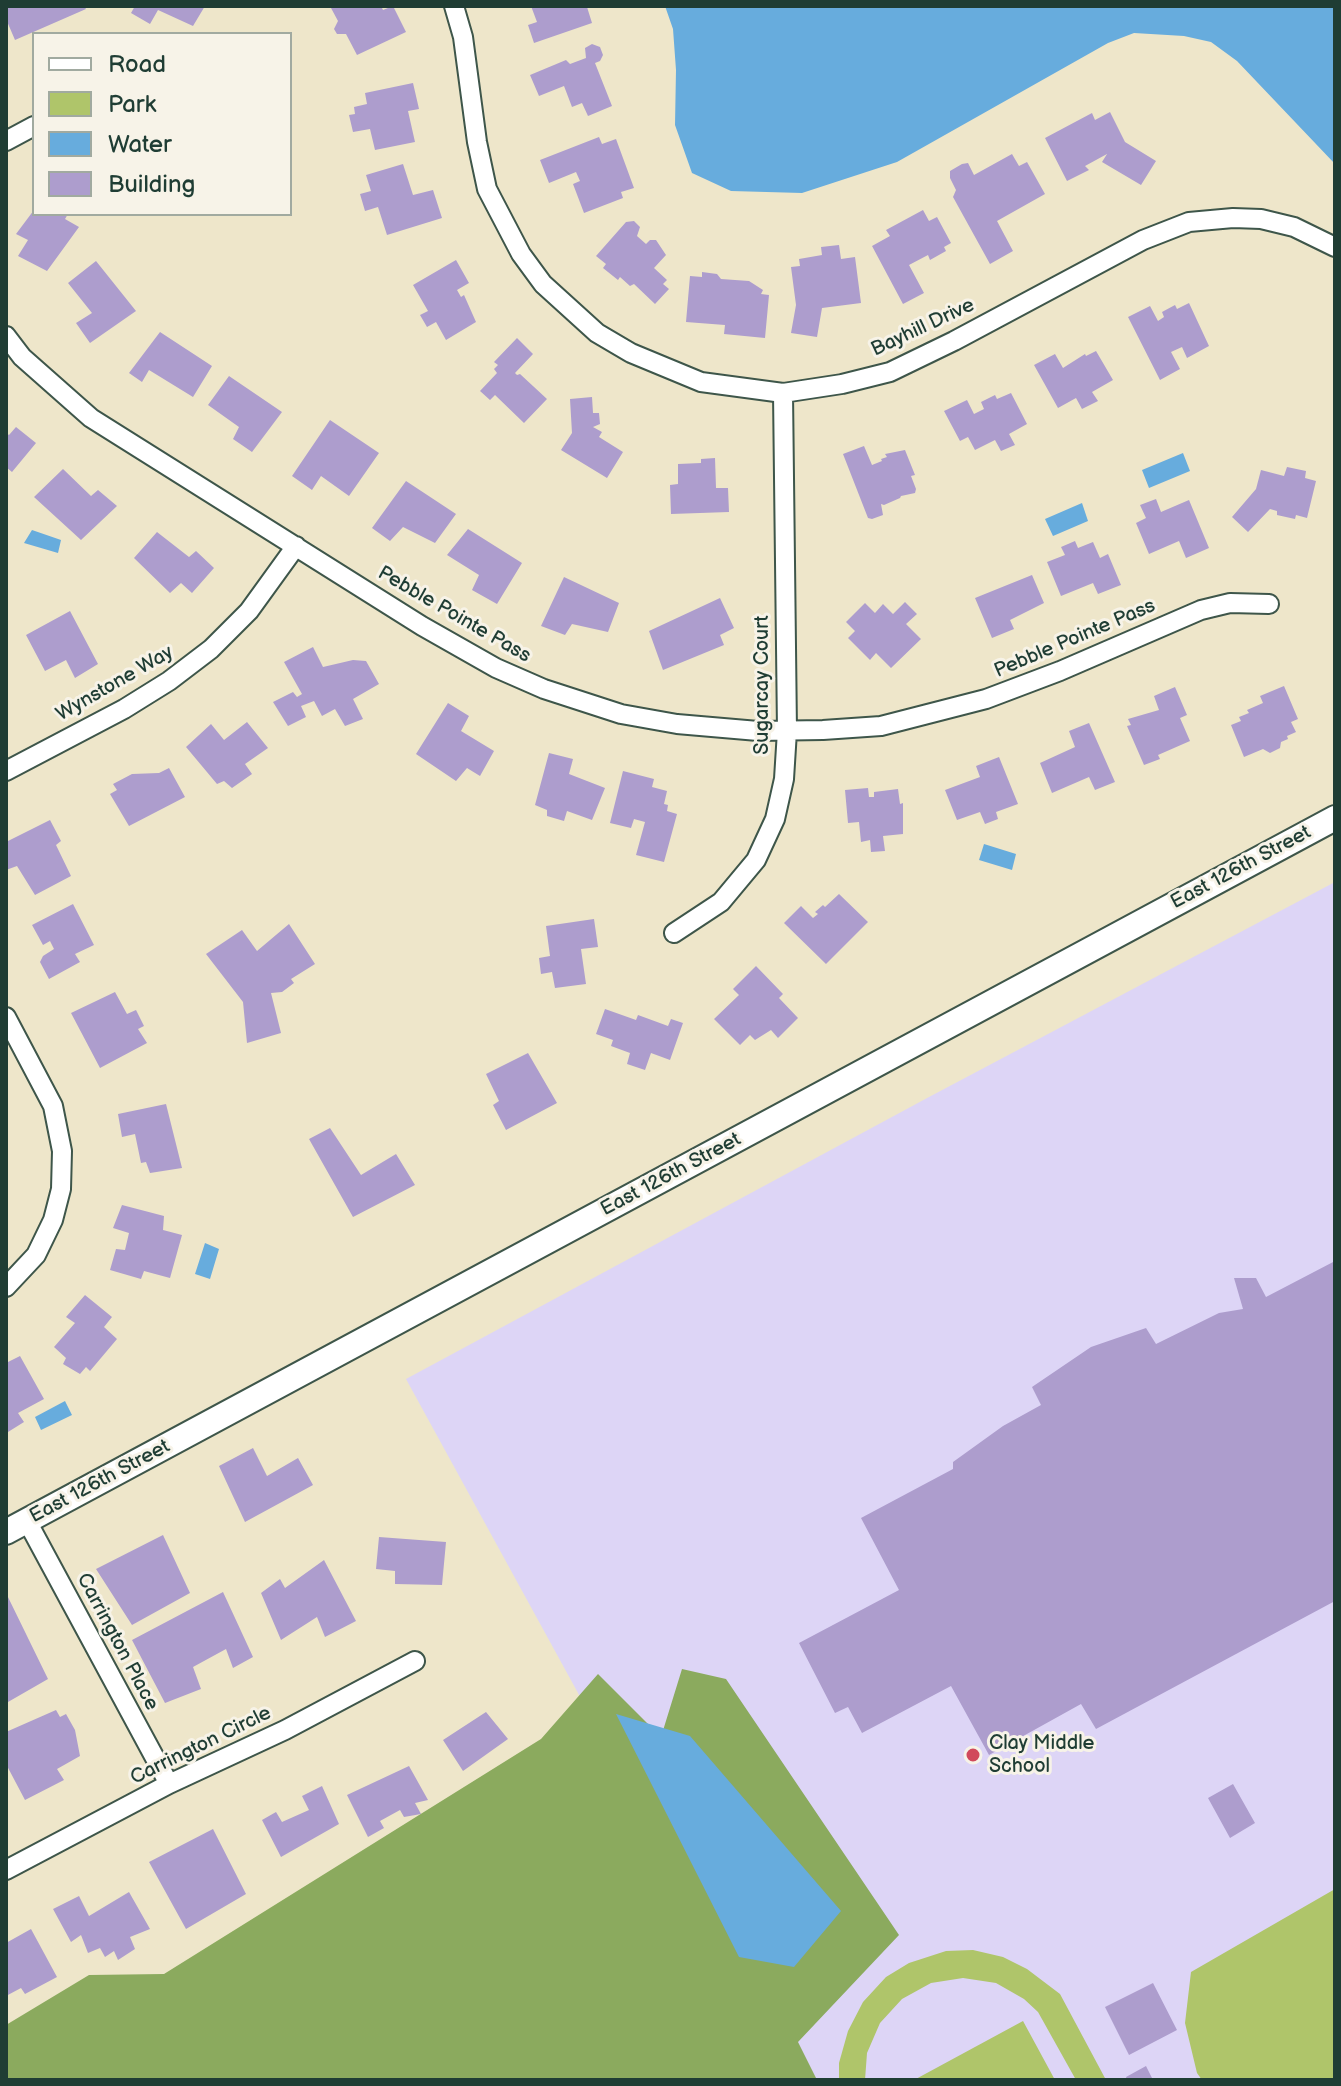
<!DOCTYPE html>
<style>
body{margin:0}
#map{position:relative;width:1341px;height:2086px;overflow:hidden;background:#eee6ca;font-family:"Balsamiq Sans",sans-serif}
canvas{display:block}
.frame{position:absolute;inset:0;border:8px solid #1f3d34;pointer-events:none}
.legend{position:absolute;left:32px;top:32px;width:260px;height:184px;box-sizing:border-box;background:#f7f3e8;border:2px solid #a1aaa0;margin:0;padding:10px 14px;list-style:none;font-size:24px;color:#1f3d34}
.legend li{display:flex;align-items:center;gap:16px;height:40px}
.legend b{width:40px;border:2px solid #a1aaa0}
</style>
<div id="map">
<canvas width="1341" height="2086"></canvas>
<div class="frame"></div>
<ul class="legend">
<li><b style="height:10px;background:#fff"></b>Road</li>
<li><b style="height:22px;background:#afc56a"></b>Park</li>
<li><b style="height:22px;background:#67acdd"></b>Water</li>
<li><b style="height:22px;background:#ad9dcd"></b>Building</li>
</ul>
</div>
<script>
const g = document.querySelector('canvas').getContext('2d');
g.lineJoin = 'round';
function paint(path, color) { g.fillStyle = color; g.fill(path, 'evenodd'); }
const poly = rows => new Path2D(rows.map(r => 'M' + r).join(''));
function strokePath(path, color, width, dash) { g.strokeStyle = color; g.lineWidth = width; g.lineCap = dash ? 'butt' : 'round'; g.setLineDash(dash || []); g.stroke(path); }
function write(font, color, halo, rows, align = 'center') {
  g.font = font + ' "Balsamiq Sans",sans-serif'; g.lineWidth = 6; g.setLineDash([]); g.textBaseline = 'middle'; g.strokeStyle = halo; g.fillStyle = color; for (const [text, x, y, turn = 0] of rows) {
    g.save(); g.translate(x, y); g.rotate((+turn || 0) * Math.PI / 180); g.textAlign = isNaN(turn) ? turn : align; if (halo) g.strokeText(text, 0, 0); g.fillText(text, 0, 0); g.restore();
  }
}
paint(poly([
 [1335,882,1335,2080,790,2080,406,1379,929,1097]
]), '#ddd5f6');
paint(poly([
 [1335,1889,1335,2080,1202,2080,1197,2073,1185,2023,1191,1972],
 [973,1950,1003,1957,1027,1969,1060,1994,1106,2080,1076,2080,1038,2012,1024,1999,996,1983,963,1978,931,1983,902,1999,880,2023,867,2053,865,2080,839,2080,839,2063,848,2031,863,2002,886,1977,909,1963,946,1951],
 [1023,2021,1055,2080,914,2080]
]), '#afc56a');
paint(poly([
 [682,1669,726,1679,899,1935,798,2042,817,2080,6,2080,6,2025,89,1975,164,1974,541,1739,598,1674,661,1737]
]), '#8baa5e');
paint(poly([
 [665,6,1335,6,1335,164,1237,61,1211,42,1184,36,1134,33,1108,43,897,162,802,193,731,191,692,173,675,125,676,70,673,29],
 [1183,453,1190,471,1149,488,1142,470],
 [1082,503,1088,521,1053,536,1045,519],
 [32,530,61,540,58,553,24,543],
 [984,844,1016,854,1012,870,979,860],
 [205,1243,219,1249,210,1279,195,1274],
 [65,1401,72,1415,41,1430,35,1417],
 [616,1714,690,1736,841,1911,794,1967,739,1957]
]), '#67acdd');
paint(poly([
 [6,6,84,6,86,9,15,40,6,19],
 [135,6,205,6,193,26,158,10,150,24,131,13],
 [335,6,381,6,383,10,393,6,406,32,357,55,346,34,337,34,334,29,338,21,331,8],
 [531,6,587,7,592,23,534,43,528,25,537,22],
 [592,44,600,47,603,55,600,61,595,63,612,106,588,116,582,103,572,107,564,86,539,96,530,75,566,60,570,64,586,58,585,48],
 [413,83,419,109,408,111,415,142,375,150,370,129,353,132,349,115,355,114,354,107,367,104,365,93],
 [1110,112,1125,142,1156,161,1141,185,1102,162,1107,154,1085,166,1089,170,1067,181,1045,138,1092,113,1095,120],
 [599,137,602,144,616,139,634,188,621,192,623,198,584,213,573,184,580,181,576,172,549,183,540,160],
 [1012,154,1019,166,1027,162,1045,194,997,221,1013,251,990,264,953,197,956,190,950,178,950,171,962,164,968,163,974,175],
 [403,164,413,195,433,190,442,218,387,235,378,207,365,211,360,194,371,191,366,175],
 [34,210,34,214,68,214,65,219,79,227,47,271,18,256,28,240,16,234],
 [923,210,929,221,937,217,951,243,944,247,946,251,930,260,928,255,909,265,924,293,903,304,872,246,890,236,886,230],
 [634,221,640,227,637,236,646,244,650,240,656,240,666,255,654,268,667,280,663,284,669,289,655,304,634,284,630,286,620,277,618,280,603,268,606,264,596,256,626,222],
 [839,245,841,259,855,257,861,303,822,308,817,337,791,333,796,305,791,267,800,266,799,259,822,255,821,247],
 [456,260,469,283,457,290,461,297,464,295,476,322,446,340,436,322,427,327,420,315,428,311,413,285],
 [96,261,136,311,90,343,76,323,92,313,68,283],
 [702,272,717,274,721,279,749,281,763,290,761,294,769,295,765,338,724,334,725,325,686,322,690,276,702,277],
 [1189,303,1209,346,1187,358,1182,347,1171,352,1180,369,1160,380,1128,317,1150,306,1158,321,1164,317,1162,312,1175,305,1177,309],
 [160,332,212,366,193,397,149,370,142,382,129,373],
 [517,338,533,354,515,373,517,375,520,374,547,399,524,423,495,395,490,400,480,391,497,373,494,369,498,365,494,362],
 [1096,351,1113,380,1092,392,1098,401,1082,409,1076,398,1058,408,1034,365,1055,354,1063,368,1085,354,1086,356],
 [229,376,282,412,252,452,233,439,239,427,208,405],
 [1011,393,1027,424,1009,434,1015,445,1001,451,995,440,975,450,968,437,960,441,944,411,967,400,974,414,984,409,981,402,995,395,997,399],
 [592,397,593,413,599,413,600,424,593,427,602,432,599,437,623,452,607,478,561,450,572,433,570,399],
 [330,420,379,453,349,496,321,476,312,490,292,476],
 [16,427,36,443,12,472,6,467,6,433,9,435],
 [864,446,872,465,882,461,881,459,887,457,885,454,905,450,915,475,911,476,916,489,915,493,901,496,900,498,884,505,881,504,883,515,872,519,868,518,843,454],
 [715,458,716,488,728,488,729,512,671,514,670,485,678,484,678,464,701,463,701,459],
 [1287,467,1306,471,1305,478,1316,481,1307,518,1296,515,1295,519,1277,515,1277,511,1270,509,1248,532,1232,517,1256,489,1261,470,1284,476],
 [63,469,91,496,98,490,117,506,81,540,34,497],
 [406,481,456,514,435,543,403,527,390,541,372,528],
 [1156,499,1161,512,1189,500,1209,548,1186,558,1179,541,1149,554,1136,523,1146,518,1140,505],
 [468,529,522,563,497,604,472,590,479,575,447,555],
 [157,532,189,557,196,551,214,568,192,593,181,583,170,593,134,558],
 [1075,541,1078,548,1093,542,1100,558,1108,554,1121,585,1098,594,1093,583,1061,596,1047,562,1065,555,1061,547],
 [1032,575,1044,603,1010,620,1014,629,992,638,975,598],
 [564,577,619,603,608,632,572,624,565,635,541,626],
 [720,598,734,628,720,635,724,645,663,670,649,631],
 [905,602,917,614,906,624,921,639,891,668,876,653,870,660,848,638,855,631,846,622,865,603,875,613,883,604,893,614],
 [70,611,98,664,75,678,66,660,45,671,26,635],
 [313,647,323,667,353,660,366,661,379,684,353,699,363,719,345,726,335,709,322,716,314,701,301,706,306,717,288,726,273,702,293,692,297,697,302,694,284,662],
 [1284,686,1298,719,1291,722,1296,732,1287,736,1288,739,1281,742,1280,748,1270,753,1263,749,1244,757,1231,725,1241,721,1239,717,1249,713,1247,710,1263,703,1260,696],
 [1175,687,1187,715,1180,718,1190,741,1158,755,1160,759,1144,765,1127,726,1131,725,1128,719,1159,710,1154,696],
 [448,703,469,716,461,731,494,751,480,776,467,768,456,781,416,754],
 [247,722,268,748,245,764,252,774,232,788,224,781,217,784,186,747,211,724,224,740],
 [1089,723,1115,782,1095,790,1089,777,1052,793,1040,763,1075,747,1069,731],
 [549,753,573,759,569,774,605,788,592,820,567,811,564,821,547,816,547,810,535,805],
 [999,757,1018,804,996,812,998,819,985,824,980,812,957,820,945,790,980,777,976,766],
 [169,768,185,797,129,826,110,794,117,790,113,784,132,774,159,773],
 [623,771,654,779,652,787,667,791,664,804,668,805,667,811,677,814,664,862,636,855,645,822,634,819,631,828,610,823],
 [868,788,869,797,874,797,874,792,898,789,900,804,903,803,903,834,883,836,885,851,871,852,870,840,861,842,859,822,848,823,845,790],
 [50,820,61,841,56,845,71,876,35,895,17,866,6,870,6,842],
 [839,894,868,922,826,964,784,923,801,906,813,918,818,914,815,912,823,905,825,907],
 [73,904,94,945,75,954,80,962,49,979,40,962,43,956,54,949,50,941,43,945,32,925],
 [594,919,598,947,581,949,586,984,555,988,552,972,541,974,539,958,550,956,546,926],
 [289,924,315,964,291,979,294,983,282,992,271,993,281,1033,247,1043,243,1002,206,954,242,930,257,951],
 [756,966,783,994,779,998,798,1018,778,1038,771,1030,755,1040,750,1035,740,1045,714,1019,739,995,733,989],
 [115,992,127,1014,136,1010,144,1026,138,1029,147,1043,100,1068,71,1013],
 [605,1009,636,1020,638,1015,668,1026,671,1019,683,1023,670,1060,651,1053,645,1070,627,1064,630,1053,611,1046,613,1040,596,1034],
 [528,1053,557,1103,506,1130,493,1105,499,1101,486,1074],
 [166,1104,182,1168,150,1173,146,1162,141,1163,135,1134,122,1137,118,1114],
 [330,1128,361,1175,396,1154,415,1185,353,1217,309,1139],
 [122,1205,164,1216,163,1230,182,1235,170,1278,144,1271,141,1279,110,1270,116,1249,125,1250,129,1233,113,1228],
 [1335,1261,1335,1601,1096,1729,1081,1704,989,1755,951,1686,862,1733,848,1707,835,1713,799,1643,899,1590,861,1518,953,1469,953,1462,1003,1426,1041,1405,1032,1387,1091,1347,1146,1328,1156,1344,1219,1313,1243,1309,1234,1278,1256,1278,1266,1297],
 [85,1295,112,1317,104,1327,117,1339,90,1371,86,1367,80,1374,63,1364,66,1358,54,1347,75,1323,66,1317],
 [20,1356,44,1399,18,1413,24,1422,8,1432,6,1363],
 [253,1448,267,1476,298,1458,313,1485,245,1522,219,1466],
 [163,1535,190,1593,132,1625,96,1569],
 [379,1537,446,1542,442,1585,395,1584,395,1571,376,1569],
 [324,1560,356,1621,325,1637,317,1617,281,1640,261,1593,280,1579,285,1588],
 [223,1592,253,1657,233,1668,226,1649,193,1667,201,1689,165,1703,132,1640],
 [6,1593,48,1679,8,1702,6,1698,6,1680,8,1678,6,1674],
 [56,1710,60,1717,66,1714,75,1730,80,1756,57,1769,64,1780,25,1800,6,1764,6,1732],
 [486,1712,508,1739,463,1771,443,1740],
 [409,1766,428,1800,415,1803,421,1814,404,1817,400,1810,380,1821,384,1828,368,1837,347,1795],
 [1233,1784,1255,1823,1230,1838,1208,1798],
 [322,1786,339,1824,281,1857,262,1820,276,1812,282,1822,309,1810,302,1796],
 [213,1829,246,1894,186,1929,149,1862],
 [129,1892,150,1929,130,1937,135,1949,118,1960,114,1951,105,1957,100,1948,88,1953,81,1935,71,1942,53,1909,79,1896,89,1916],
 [31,1929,57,1977,25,1994,21,1988,6,1996,6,1943],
 [1153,1983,1177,2030,1129,2055,1105,2007],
 [1146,2066,1153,2080,1127,2080,1126,2077]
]), '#ad9dcd');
const minor = poly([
 [454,6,463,37,477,142,487,189,521,254,543,284,597,333,631,353,701,382,783,393,842,384,890,372,954,341,1143,240,1189,222,1233,218,1261,219,1294,227,1335,247],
 [6,141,34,126],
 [6,336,22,357,91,418,422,626,496,668,544,689,621,714,677,724,758,731,823,730,881,726,986,699,1060,671,1201,610,1230,603,1269,604],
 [6,771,124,709,169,681,211,649,249,611,296,546],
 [674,933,721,902,756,860,775,819,784,779,787,731,783,393],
 [6,1017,53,1106,62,1151,61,1189,53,1220,36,1255,6,1287],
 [27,1521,169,1784],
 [6,1870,169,1784,285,1730,415,1661]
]);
const tertiary = poly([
 [6,1532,1335,818]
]);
strokePath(minor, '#3e564a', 22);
strokePath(tertiary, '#3e564a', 28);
strokePath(minor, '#fff', 18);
strokePath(tertiary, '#fff', 24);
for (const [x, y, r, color] of [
 [973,1755,8,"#d1495b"]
]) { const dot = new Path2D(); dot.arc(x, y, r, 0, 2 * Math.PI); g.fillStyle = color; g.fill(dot); strokePath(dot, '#f7f3e8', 3); }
write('20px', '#1f3d34', '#f7f3e8', [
 ["Bayhill Drive",923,328,-25],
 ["Pebble Pointe Pass",454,615,30],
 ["Pebble Pointe Pass",1075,639,-23],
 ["Wynstone Way",115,684,-30],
 ["Sugarcay Court",763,685,-90],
 ["East 126th Street",1241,868,-28],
 ["East 126th Street",671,1175,-28],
 ["East 126th Street",100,1482,-28],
 ["Carrington Place",117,1642,62],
 ["Carrington Circle",201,1746,-26]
]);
write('20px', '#1f3d34', '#f7f3e8', [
 ["Clay Middle",989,1744],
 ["School",989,1767]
], 'left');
</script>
